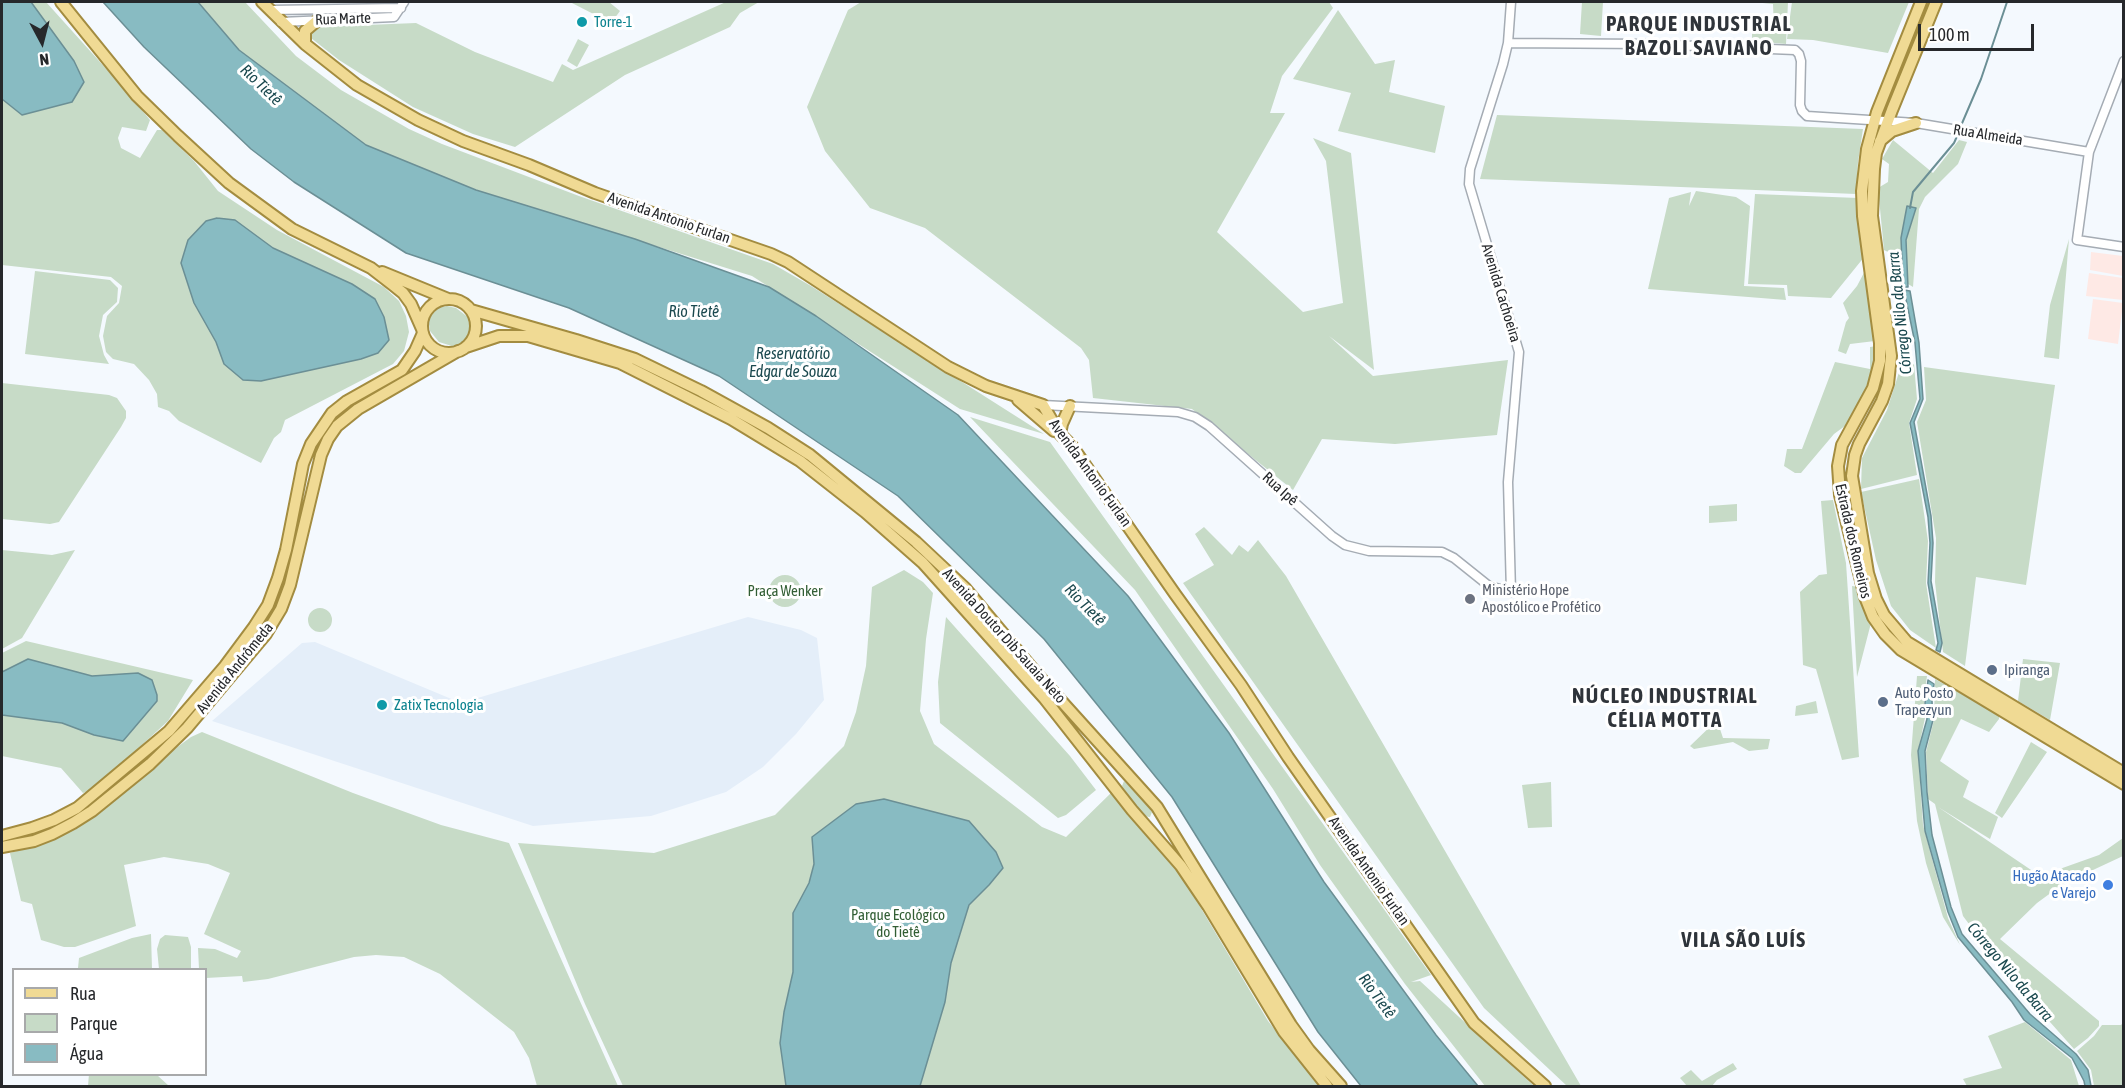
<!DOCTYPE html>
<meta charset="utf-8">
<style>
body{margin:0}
#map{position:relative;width:2125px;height:1088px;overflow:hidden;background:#f4f9fe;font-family:"Asap Condensed",sans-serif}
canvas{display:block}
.frame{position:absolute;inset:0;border:3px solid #26282b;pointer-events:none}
.legend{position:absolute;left:12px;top:968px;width:195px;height:108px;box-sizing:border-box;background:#fff;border:2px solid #a8a9aa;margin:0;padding:8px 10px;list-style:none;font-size:18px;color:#26282b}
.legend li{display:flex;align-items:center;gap:12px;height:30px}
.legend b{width:30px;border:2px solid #a8a9aa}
.north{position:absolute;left:12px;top:12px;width:60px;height:60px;-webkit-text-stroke:4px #fff;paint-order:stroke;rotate:173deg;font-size:16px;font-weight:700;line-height:24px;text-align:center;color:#26282b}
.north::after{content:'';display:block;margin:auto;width:21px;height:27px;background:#26282b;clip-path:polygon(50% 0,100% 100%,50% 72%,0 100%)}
.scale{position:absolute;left:1918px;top:24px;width:116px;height:27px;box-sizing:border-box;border:3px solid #26282b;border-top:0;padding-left:8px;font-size:18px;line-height:21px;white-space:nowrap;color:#26282b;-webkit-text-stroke:4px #fff;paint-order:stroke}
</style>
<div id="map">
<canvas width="2125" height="1088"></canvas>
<div class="frame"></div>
<ul class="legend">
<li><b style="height:8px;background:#f0da94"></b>Rua</li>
<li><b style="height:16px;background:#c7dbc7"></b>Parque</li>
<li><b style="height:16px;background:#88bbc2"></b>Água</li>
</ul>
<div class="north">N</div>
<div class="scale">100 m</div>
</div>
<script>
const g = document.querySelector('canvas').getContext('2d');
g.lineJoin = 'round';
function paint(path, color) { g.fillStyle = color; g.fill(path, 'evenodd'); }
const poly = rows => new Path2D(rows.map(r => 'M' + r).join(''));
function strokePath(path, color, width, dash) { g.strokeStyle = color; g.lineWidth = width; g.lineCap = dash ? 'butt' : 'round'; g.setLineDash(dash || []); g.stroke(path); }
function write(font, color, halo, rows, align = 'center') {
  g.font = font + ' "Asap Condensed",sans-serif'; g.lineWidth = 6; g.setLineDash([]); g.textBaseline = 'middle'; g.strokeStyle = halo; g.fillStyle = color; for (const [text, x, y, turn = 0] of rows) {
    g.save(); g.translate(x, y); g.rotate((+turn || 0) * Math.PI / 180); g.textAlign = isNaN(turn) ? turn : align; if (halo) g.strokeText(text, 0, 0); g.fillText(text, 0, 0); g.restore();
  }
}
paint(poly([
 [748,617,801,630,817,638,824,700,796,734,763,767,726,792,651,816,533,826,212,721,302,643,315,642,461,703]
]), '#e4eef9');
paint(poly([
 [2091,252,2123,256,2123,276,2090,270],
 [2089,273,2123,278,2123,300,2086,296],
 [2093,299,2123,303,2118,344,2088,339]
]), '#fee9e5');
paint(poly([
 [2,2,46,2,127,92,150,120,146,131,122,127,118,138,121,148,140,158,157,130,162,130,194,161,218,191,277,230,384,287,399,301,406,316,409,332,404,351,393,364,285,420,281,432,274,438,261,463,179,421,169,411,158,407,157,394,149,380,134,364,113,359,106,352,103,336,107,316,119,303,122,286,111,277,2,265],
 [198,2,245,2,296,56,341,90,409,129,442,144,579,196,773,264,811,286,1044,434,960,409,752,276,476,190,366,145,239,50],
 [570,2,609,2,620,11,611,23],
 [726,2,759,2,740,13,730,27,625,75,515,147,473,134,413,107,339,60,311,38,310,35,310,32,318,27,416,23,475,52,553,82,562,64,573,70],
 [861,2,1329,2,1333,8,1282,76,1270,113,1285,113,1217,232,1303,312,1343,303,1326,161,1313,138,1351,153,1374,370,1329,336,1373,376,1508,360,1497,435,1395,444,1322,439,1293,490,1192,409,1093,398,1089,360,1081,348,925,228,870,208,825,151,807,107,848,10],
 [1582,2,1603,2,1601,36,1580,34],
 [1752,2,1788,2,1786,44,1752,41,1752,33,1774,32,1773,4],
 [1792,2,1909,2,1888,53,1813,40,1787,39],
 [1338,10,1375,64,1395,60,1389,92,1445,106,1435,153,1338,131,1351,93,1293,79],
 [578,39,589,45,577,67,567,61],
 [1497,115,1863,129,1858,162,1856,194,1480,179],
 [1893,140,1933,173,1959,140,1967,142,1958,164,1925,197,1919,209,1913,287,1900,279,1894,270,1892,254,1884,250,1878,188,1888,182,1889,164,1882,159],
 [1696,191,1736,197,1750,206,1744,286,1784,288,1786,300,1648,289,1669,198,1691,192,1689,206],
 [1755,194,1858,198,1865,256,1831,298,1788,296,1787,285,1748,284],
 [2069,239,2059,359,2044,357,2050,305],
 [1867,267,1875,341,1850,344,1846,354,1838,351,1846,322,1849,318,1843,303,1857,286],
 [35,271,110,280,118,288,117,302,103,315,99,336,104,355,109,364,25,354],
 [447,306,456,308,469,318,469,333,466,342,455,347,439,342,430,331,428,319,439,307],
 [1877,346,1872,385,1853,420,1834,434,1801,473,1795,473,1784,466,1787,449,1802,449,1835,362,1870,369,1870,347],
 [1902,363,1914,364,1917,399,1909,423,1917,475,1861,489,1862,458,1887,410],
 [1924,367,2055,385,2026,585,1976,577,1965,666,1943,652,1935,582,1936,538,1917,422,1926,400],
 [2,383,109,395,117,398,126,411,126,418,121,427,59,522,50,524,2,519],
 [970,417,1050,442,1431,975,1411,982,1420,981,1534,1086,1485,1086,1405,984,1320,865,1273,789,1135,590],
 [1919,479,1928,541,1926,583,1936,648,1910,630,1891,606,1876,560,1861,492],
 [1833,500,1846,563,1859,757,1842,760,1816,669,1803,665,1800,592,1819,575,1827,574,1821,501],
 [1737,504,1737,521,1709,523,1709,506],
 [1204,527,1232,555,1239,545,1248,552,1258,540,1286,576,1581,1086,1567,1086,1484,1008,1183,583,1214,565,1195,534],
 [2,550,52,555,75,550,22,638,2,649],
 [904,570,923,582,933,593,926,639,920,711,934,744,1042,827,1066,837,1113,791,1177,868,1268,1021,1320,1086,623,1086,585,1004,518,843,654,853,775,815,844,746,856,712,866,666,872,587],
 '769 591a16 16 0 1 1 32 0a16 16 0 1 1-32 0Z',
 [1852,586,1859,587,1871,623,1857,677],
 '308 620a12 12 0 1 1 24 0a12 12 0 1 1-24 0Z',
 [946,617,1070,756,1096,790,1066,815,1058,818,940,723,938,682],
 [26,641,193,680,168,721,94,789,83,793,61,768,2,756,2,653],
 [2023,659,2060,663,2050,720,2018,701],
 [1917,676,1927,676,1924,698,1925,718,1918,751,1923,825,1948,918,1960,945,1943,917,1926,863,1917,821,1911,755],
 [1935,679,1999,715,1999,719,1989,732,1961,719,1940,761,1969,781,1963,797,1998,817,1990,839,1938,807,2040,876,2099,855,2123,838,2123,856,2063,884,2037,903,2000,939,2099,1021,2099,1026,2088,1038,2074,1049,2001,967,1963,916,1935,804,1928,799,1926,752,1934,720],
 [1816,701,1818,713,1795,716,1796,706],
 [1717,720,1723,738,1770,739,1768,749,1749,751,1733,742,1694,749,1690,746],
 [202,732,353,793,441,825,509,843,618,1086,537,1086,529,1058,514,1032,440,974,404,957,376,955,354,957,268,979,243,982,242,976,206,978,206,970,199,969,198,948,215,949,237,958,241,951,204,934,230,873,208,864,164,857,124,865,136,926,75,947,64,947,41,940,32,904,21,901,10,853,37,845,77,824,138,782,176,748,191,737],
 [2031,742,2047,752,2002,818,1995,813],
 [1124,781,1147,805,1152,812,1150,817,1143,816,1122,786],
 [1551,782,1552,827,1528,828,1522,785],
 [151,934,152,969,78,968,79,958,132,938],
 [165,935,188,937,191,947,191,969,159,969,157,949,160,939],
 [2025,1022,2071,1060,2079,1086,1967,1086,1963,1079,2002,1068,1988,1036],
 [2123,1023,2123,1086,2094,1086,2091,1070,2077,1051,2094,1036,2102,1025,2121,1025],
 [1733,1063,1737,1069,1717,1080,1712,1086,1687,1086,1680,1078,1691,1070,1702,1081],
 [89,1074,157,1075,169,1086,88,1086]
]), '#c7dbc7');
const water = poly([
 [2,2,31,2,74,61,84,82,72,102,22,115,2,99,2,2],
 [103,2,198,2,239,50,366,145,476,190,635,239,769,287,816,316,958,415,1128,596,1229,733,1324,882,1436,1035,1478,1086,1361,1086,1318,1032,1172,797,1044,639,898,496,719,376,569,308,406,253,294,182,251,149,144,47,103,2],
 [1907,206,1916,208,1906,240,1908,287,1903,287,1901,238,1907,206],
 [217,218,235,220,273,248,352,284,375,299,384,317,389,340,378,353,361,359,261,381,243,380,224,364,216,342,194,303,181,263,188,240,206,221,217,218],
 [1904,290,1910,291,1919,343,1923,399,1914,422,1931,516,1933,543,1931,581,1942,643,1940,652,1936,650,1938,643,1928,583,1930,543,1928,517,1910,423,1920,399,1915,343,1904,290],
 [28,659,92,676,138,673,152,680,157,695,157,701,123,741,94,735,62,723,2,715,2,672,28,659],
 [1928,680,1934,684,1932,701,1933,720,1925,751,1927,792,1932,835,1951,907,1962,934,2030,1014,2076,1054,2088,1070,2091,1086,2085,1086,2084,1081,2072,1058,2024,1020,2012,1002,1958,937,1948,912,1925,831,1918,751,1927,719,1925,703,1928,680],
 [884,799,969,821,996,852,1003,868,989,885,969,905,951,963,945,1002,920,1086,786,1086,780,1043,784,1012,793,972,793,913,809,883,814,864,812,837,856,804,884,799]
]);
paint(water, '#88bbc2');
strokePath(water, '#6b8f95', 1.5);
strokePath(poly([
 [1960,128,1981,79,2007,2],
 [1910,208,1913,192,1954,143,1958,134]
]), '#6b8f95', 2);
const minor = poly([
 [271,10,401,8],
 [281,22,394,17,404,2],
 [1508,43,1647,44,1795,50,1799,54,1801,61,1800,105,1802,111,1807,116,1916,123,2089,152],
 [2124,61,2089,152,2077,240,2124,247],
 [1043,405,1178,412,1195,417,1209,426,1332,536,1345,545,1369,551,1442,552,1454,558,1489,586,1511,592,1508,482,1519,352,1469,184,1470,169,1503,64,1508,43,1511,2]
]);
const major = poly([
 [61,2,137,96,178,136,229,183,292,229,371,268,393,285,403,293,411,304,422,329],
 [262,2,305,44,357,85,418,120,463,141,529,165,595,193,771,254,788,262,948,367,986,386,1043,405,1060,434,1072,446,1175,594,1241,685,1288,757,1474,1023,1545,1086],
 [1921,2,1877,112,1867,149,1862,191,1863,216,1880,343,1880,361,1873,388,1842,445,1838,466,1840,495,1865,597,1873,617,1885,634,1901,650,2124,784],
 [1936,2,1892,110,1876,153,1874,169,1872,216,1891,356,1888,384,1882,401,1859,444,1855,455,1852,476,1868,573,1876,599,1884,615,1907,642,2124,773],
 [305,44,305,31,318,20],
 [1880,141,1892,131,1916,123],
 [382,272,448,299],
 '422 326a27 27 0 1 1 54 0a27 27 0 1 1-54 0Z',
 [471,310,576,340,635,359,701,391,768,428,810,455,916,542,965,588,1037,674,1157,807,1291,1025,1309,1050,1341,1086],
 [466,347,499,336,528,336,620,363,731,419,800,461,865,512,923,563,1044,698,1132,810,1181,866,1208,906,1284,1032,1327,1086],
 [1018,400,1054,431],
 [1060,434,1062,424,1070,406],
 [2,836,32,828,54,820,77,808,169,731,225,666,254,627,268,605,278,578,286,550,303,464,311,444,332,413,347,401,402,370,415,351,423,333],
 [2,847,34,841,52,834,73,823,92,811,150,764,187,728,266,634,281,609,290,585,321,455,328,439,337,426,358,409,458,351]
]);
strokePath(minor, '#a5acb4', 11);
strokePath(major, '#a38c40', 14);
strokePath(minor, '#fff', 8);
strokePath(major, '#f0da94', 10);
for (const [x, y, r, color] of [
 [582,22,6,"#0f9aa8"],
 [1470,599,6,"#6b7280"],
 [1992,670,6,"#5c6f8a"],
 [1883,702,6,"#5c6f8a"],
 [382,705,6,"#0f9aa8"],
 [2108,885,6,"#3f7fe0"]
]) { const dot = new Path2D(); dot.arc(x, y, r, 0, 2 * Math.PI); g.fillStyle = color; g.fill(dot); strokePath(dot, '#fff', 2); }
write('15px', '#26282b', '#fff', [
 ["Rua Marte",343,19,-2],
 ["Rua Almeida",1988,135,9],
 ["Avenida Antonio Furlan",669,218,19],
 ["Avenida Cachoeira",1501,293,73],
 ["Avenida Antonio Furlan",1090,473,54],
 ["Rua Ipê",1280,489,42],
 ["Estrada dos Romeiros",1853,541,77],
 ["Avenida Doutor Dib Sauaia Neto",1004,636,48],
 ["Avenida Andrômeda",235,668,-51],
 ["Avenida Antonio Furlan",1369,871,55]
]);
write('15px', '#0d838f', '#fff', [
 ["Torre-1",594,22],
 ["Zatix Tecnologia",394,705]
], 'left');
write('15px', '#5b616d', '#fff', [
 ["Ministério Hope",1482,590],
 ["Apostólico e Profético",1482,607]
], 'left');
write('15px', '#325e34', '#fff', [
 ["Praça Wenker",785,591],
 ["Parque Ecológico",898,915],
 ["do Tietê",898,932]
]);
write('15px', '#4e5e75', '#fff', [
 ["Ipiranga",2004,670],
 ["Auto Posto",1895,693],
 ["Trapezyun",1895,710]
], 'left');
write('15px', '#366cbe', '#fff', [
 ["Hugão Atacado",2096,876],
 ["e Varejo",2096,893]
], 'right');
write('italic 16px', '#1b494f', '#fff', [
 ["Rio Tietê",261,85,44],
 ["Rio Tietê",694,312],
 ["Córrego Nilo da Barra",1900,313,-96],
 ["Reservatório",793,354],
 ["Edgar de Souza",793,372],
 ["Rio Tietê",1085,605,46],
 ["Córrego Nilo da Barra",2010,972,50],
 ["Rio Tietê",1377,996,54]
]);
g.letterSpacing = '1.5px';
write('bold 21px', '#2f343a', '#fff', [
 ["PARQUE INDUSTRIAL",1699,24],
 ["BAZOLI SAVIANO",1699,48],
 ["NÚCLEO INDUSTRIAL",1665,696],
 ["CÉLIA MOTTA",1665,720],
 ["VILA SÃO LUÍS",1744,940]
]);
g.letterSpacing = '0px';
</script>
